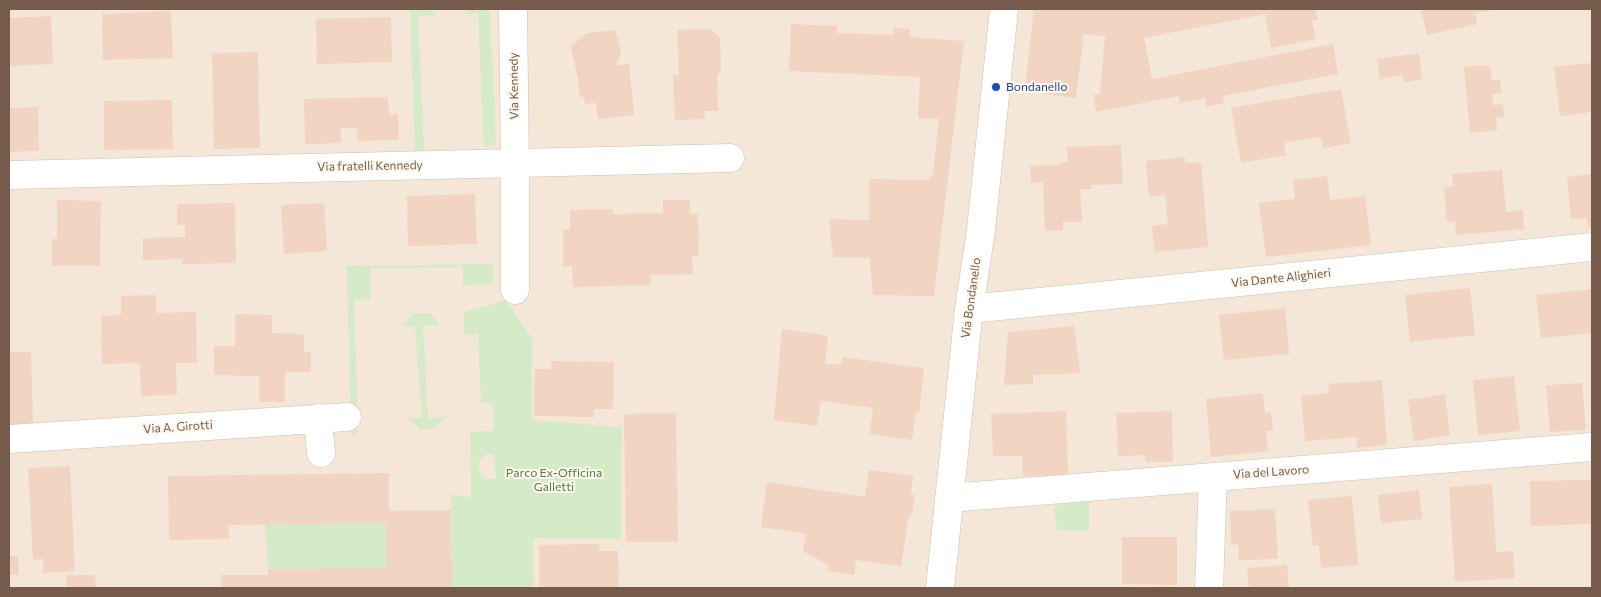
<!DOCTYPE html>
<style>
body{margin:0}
#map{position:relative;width:1601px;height:597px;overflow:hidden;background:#fcf5e8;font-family:Commissioner,sans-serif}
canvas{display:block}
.frame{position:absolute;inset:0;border:10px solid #765b4c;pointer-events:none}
</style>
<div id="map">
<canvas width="1601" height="597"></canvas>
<div class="frame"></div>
</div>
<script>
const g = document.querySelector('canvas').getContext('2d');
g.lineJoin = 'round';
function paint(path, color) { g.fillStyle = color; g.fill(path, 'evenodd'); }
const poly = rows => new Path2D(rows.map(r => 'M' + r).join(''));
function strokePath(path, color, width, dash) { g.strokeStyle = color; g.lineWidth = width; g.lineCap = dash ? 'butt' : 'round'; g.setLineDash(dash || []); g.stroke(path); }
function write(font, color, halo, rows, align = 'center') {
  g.font = font + ' Commissioner,sans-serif'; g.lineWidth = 4; g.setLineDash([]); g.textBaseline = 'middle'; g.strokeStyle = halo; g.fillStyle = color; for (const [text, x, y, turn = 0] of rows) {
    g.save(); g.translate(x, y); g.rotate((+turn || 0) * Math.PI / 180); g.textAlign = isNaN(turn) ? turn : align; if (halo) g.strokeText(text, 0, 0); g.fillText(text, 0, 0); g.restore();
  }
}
paint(poly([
 [9,9,1592,9,1592,588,9,588]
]), '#f4e7d7');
paint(poly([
 [410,9,432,9,437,15,418,16,424,151,415,151],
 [470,9,490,9,496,144,484,147,478,13,464,14],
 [493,264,492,284,463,285,463,267,370,269,371,299,354,300,358,434,351,436,347,266],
 [506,300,532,339,532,420,622,427,621,539,533,538,534,588,452,588,451,495,471,497,470,432,494,431,492,403,481,403,478,334,464,335,464,312],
 [494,453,496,479,486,479,482,476,479,469,479,463,482,457,488,454],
 [414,313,431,313,439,325,423,326,428,418,446,417,434,428,421,430,408,418,422,418,415,327,402,326],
 [1089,501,1089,531,1057,530,1054,505],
 [386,523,386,568,268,569,265,524]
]), '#d5eac7');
paint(poly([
 [1034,9,1315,9,1318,20,1312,21,1316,39,1271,48,1265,14,1144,38,1152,79,1333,44,1338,74,1222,96,1224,103,1207,107,1205,98,1180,103,1179,96,1096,112,1093,95,1100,94,1105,36,1084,34,1076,98,1025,91],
 [1421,9,1493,9,1493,10,1475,13,1477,24,1427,35],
 [171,11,173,58,103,60,102,14],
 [51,16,53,64,9,66,9,18],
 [391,17,392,62,317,64,316,19],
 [791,24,837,26,837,33,893,35,893,28,910,29,909,37,964,41,934,296,873,295,870,258,833,257,829,219,869,220,869,179,927,180,933,175,939,119,918,118,920,77,789,71],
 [711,29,720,39,721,73,717,73,718,111,704,111,705,119,675,120,673,75,679,75,677,30],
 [615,30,619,43,621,53,616,65,629,64,634,115,598,119,596,103,585,104,584,97,580,97,578,79,571,46,587,33],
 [258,52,260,148,214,149,212,53],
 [1419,53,1422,79,1404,82,1403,75,1380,79,1377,59],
 [1592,63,1592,112,1560,116,1554,67],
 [1490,65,1492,80,1500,80,1501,93,1492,94,1493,105,1503,104,1504,117,1496,118,1497,130,1470,133,1464,67],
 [1341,89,1351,143,1323,148,1321,137,1284,143,1286,155,1241,163,1231,108],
 [388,97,389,115,398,114,399,140,357,141,357,128,341,128,341,143,305,144,304,99],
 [172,100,173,149,104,150,104,101],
 [38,107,39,151,9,152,9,108],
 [1121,145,1123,184,1091,185,1091,189,1080,189,1082,222,1063,222,1063,230,1045,231,1043,182,1031,183,1030,166,1061,165,1060,162,1068,162,1067,147],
 [1185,157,1185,163,1201,162,1208,247,1155,252,1152,226,1168,224,1165,195,1149,197,1146,161],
 [1502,170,1506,212,1523,210,1524,229,1456,235,1455,221,1447,222,1444,187,1453,187,1452,174],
 [1592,174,1592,227,1588,227,1587,218,1571,219,1567,177],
 [1327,176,1330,200,1365,196,1371,245,1266,257,1259,203,1295,199,1293,180],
 [475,194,477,244,408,246,407,196],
 [57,200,101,201,100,266,52,266,52,239,57,239],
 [663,200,690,200,690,214,698,214,699,256,692,256,693,274,651,275,651,285,573,287,572,266,563,267,563,230,570,230,570,210,613,209,613,214,663,213],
 [235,203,236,263,182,264,182,259,143,260,143,238,185,237,185,225,177,225,177,204],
 [324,203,327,251,284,254,281,205],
 [1470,288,1475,335,1410,342,1405,295],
 [1592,289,1592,333,1541,338,1536,295],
 [156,295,156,313,196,312,197,363,176,363,177,395,141,396,140,363,102,364,101,316,121,315,121,296],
 [1285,308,1289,354,1224,360,1219,315],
 [235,314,272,315,272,333,304,334,304,352,311,352,311,372,285,372,285,402,259,402,259,376,214,375,214,346,235,346],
 [1074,326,1080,373,1033,375,1033,384,1004,385,1008,332],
 [782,329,828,336,825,363,841,365,842,357,924,368,919,413,916,412,912,440,869,434,873,408,821,401,817,426,774,420],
 [9,352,31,352,33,424,9,425],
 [552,361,614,362,613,409,595,409,594,417,534,416,535,369,551,369],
 [1514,376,1520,431,1478,435,1473,380],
 [1382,380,1387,445,1357,448,1356,437,1305,441,1301,396,1329,393,1328,384],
 [1582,383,1586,430,1550,432,1546,385],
 [1263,393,1265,413,1271,412,1273,431,1266,431,1268,451,1211,457,1206,399],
 [1445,394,1450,435,1414,441,1408,400],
 [1066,411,1068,475,1023,476,1022,456,993,456,991,414],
 [1172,411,1173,462,1146,462,1145,455,1118,456,1116,413],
 [676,413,678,542,626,542,624,414],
 [70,466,75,571,43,573,43,559,33,560,28,468],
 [869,470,913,476,911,495,915,495,912,515,909,514,901,566,856,560,854,575,827,571,828,565,803,551,806,534,761,527,767,482,865,497],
 [389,473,389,511,451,510,452,588,221,588,221,575,268,575,268,569,386,568,386,523,228,525,229,539,169,540,168,476],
 [1592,480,1592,524,1531,526,1530,481],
 [1492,484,1496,552,1513,551,1515,578,1455,582,1449,487],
 [1419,490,1422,519,1381,523,1378,495],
 [1352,496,1358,565,1321,568,1319,545,1313,546,1308,500],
 [1275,509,1278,559,1239,560,1238,544,1231,545,1230,511],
 [1122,537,1177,537,1177,585,1122,584],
 [600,544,599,551,618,551,619,588,539,588,539,545],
 [9,556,18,556,19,575,9,575],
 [1287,565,1289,588,1249,588,1247,568],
 [66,575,95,575,96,588,67,588]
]), '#f1d4c1');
const minor = poly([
 [513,9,515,163,515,290],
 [9,175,730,158],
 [969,309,1592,247],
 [318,418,321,453],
 [9,439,347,417],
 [949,498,1592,447],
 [940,588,969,309,981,230,1004,9],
 [1209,588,1213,477]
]);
strokePath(minor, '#d0bfb0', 29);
strokePath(minor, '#fff', 28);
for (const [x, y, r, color] of [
 [996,87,5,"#1a4fb4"]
]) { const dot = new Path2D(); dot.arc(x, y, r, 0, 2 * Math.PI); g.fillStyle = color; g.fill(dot); strokePath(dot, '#fff8ef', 2); }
write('12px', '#765b4c', '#fff8ef', [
 ["Via Kennedy",514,86,-91],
 ["Via fratelli Kennedy",370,166,-1],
 ["Via Dante Alighieri",1281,278,-6],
 ["Via Bondanello",971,298,-82],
 ["Via A. Girotti",178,427,-4],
 ["Via del Lavoro",1271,472,-4]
]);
write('12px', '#164399', '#fff8ef', [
 ["Bondanello",1006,87]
], 'left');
write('12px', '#547b44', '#fff8ef', [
 ["Parco Ex-Officina",554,473],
 ["Galletti",554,487]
]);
</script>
